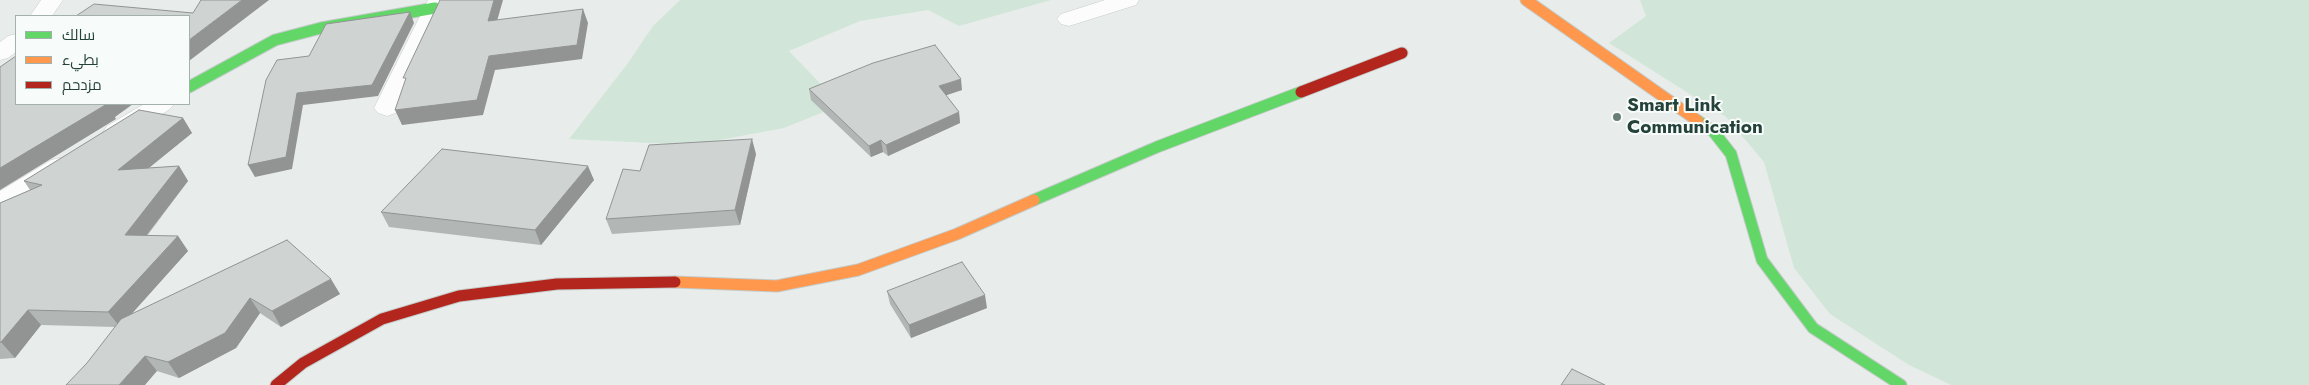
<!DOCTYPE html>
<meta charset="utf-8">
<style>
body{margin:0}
#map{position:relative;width:2309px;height:385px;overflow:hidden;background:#e8edeb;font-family:Jost,Cairo,sans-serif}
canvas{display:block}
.legend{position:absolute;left:15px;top:15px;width:175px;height:90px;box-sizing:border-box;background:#f7fbf9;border:1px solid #a3b1ad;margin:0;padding:6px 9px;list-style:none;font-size:15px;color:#24423a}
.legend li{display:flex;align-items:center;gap:10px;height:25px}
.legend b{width:25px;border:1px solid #a3b1ad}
</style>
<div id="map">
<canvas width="2309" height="385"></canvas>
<ul class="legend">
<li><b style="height:6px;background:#63d668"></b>سالك</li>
<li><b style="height:6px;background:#ff974d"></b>بطيء</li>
<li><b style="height:6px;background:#b3261e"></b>مزدحم</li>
</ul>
</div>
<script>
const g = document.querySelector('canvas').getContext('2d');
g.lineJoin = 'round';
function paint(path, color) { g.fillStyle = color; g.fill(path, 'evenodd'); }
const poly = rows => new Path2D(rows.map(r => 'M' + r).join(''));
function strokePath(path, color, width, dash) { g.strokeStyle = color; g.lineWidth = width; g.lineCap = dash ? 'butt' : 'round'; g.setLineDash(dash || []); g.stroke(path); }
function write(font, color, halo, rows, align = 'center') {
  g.font = font + ' Jost,sans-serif'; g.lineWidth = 4; g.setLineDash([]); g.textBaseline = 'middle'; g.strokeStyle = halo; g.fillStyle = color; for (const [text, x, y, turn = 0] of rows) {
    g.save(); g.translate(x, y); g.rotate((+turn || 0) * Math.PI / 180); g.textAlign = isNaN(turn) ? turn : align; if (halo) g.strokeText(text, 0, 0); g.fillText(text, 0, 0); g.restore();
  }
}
paint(poly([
 [680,0,1051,0,959,26,928,10,860,21,789,51,841,105,784,128,693,145,569,139,628,63,653,26],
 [1640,0,2309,0,2309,385,1951,385,1909,365,1830,314,1794,268,1764,162,1726,117,1609,43,1646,16]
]), '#d1e6d8');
const street = poly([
 [41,0,63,0,52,16,30,16,41,0],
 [428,0,450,0,400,108,396,113,387,116,378,113,374,108,428,0],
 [1105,0,1139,0,1136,5,1069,26,1061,24,1057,19,1061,14,1105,0],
 [16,34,16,52,8,58,0,60,0,42,8,36,16,34],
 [144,104,174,104,170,109,125,138,116,140,107,138,103,132,107,126,144,104],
 [60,158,69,160,73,166,69,172,10,210,0,213,0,191,51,160,60,158]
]);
const fast = poly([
 [189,87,275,40,321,28,435,8],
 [1698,121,1713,131,1731,154,1762,260,1813,328,1901,385],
 [1034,200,1157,147,1301,92]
]);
const slow = poly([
 [1526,0,1698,121],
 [675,282,777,286,858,270,957,234,1034,200]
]);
const jam = poly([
 [1301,92,1402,53],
 [276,385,303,363,382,319,459,296,557,284,675,282]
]);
strokePath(street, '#c5cac8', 1);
strokePath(fast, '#c3cbc8', 13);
strokePath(slow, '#c3cbc8', 13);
strokePath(jam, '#c3cbc8', 13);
paint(street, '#fcfcfc');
strokePath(fast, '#63d668', 11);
strokePath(slow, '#ff974d', 11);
strokePath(jam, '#b3261e', 11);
paint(poly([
 [809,89,962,90,946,95,959,112,960,123,888,156,883,152,871,157,811,100],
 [183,118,192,133,148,168,179,166,188,181,147,236,178,236,188,251,130,315,287,240,340,294,281,327,260,313,236,348,179,378,157,371,87,363,116,327,41,325,15,358,0,359,0,203,30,190,24,181],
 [756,154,740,225,612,234,606,219,640,171],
 [594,180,541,245,389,227,381,212],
 [887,291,987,308,911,338,890,304]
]), '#b2b6b5');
paint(poly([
 [242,0,269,0,189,61,189,40],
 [494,0,503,0,493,35,488,21],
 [583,9,588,23,582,59,495,70,483,115,402,125,395,110,489,56],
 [410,12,414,23,378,96,303,105,292,169,255,177,248,165,297,93],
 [961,79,962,90,941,97,939,86],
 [104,104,133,104,115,117,116,119,0,190,0,168],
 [959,112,960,123,888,156,886,145],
 [183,118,192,133,128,185,118,170],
 [752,139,756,154,740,225,735,210],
 [881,140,883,152,871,157,869,146],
 [179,166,188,181,135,250,125,235],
 [588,166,594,180,541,245,535,230],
 [178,236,188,251,120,327,108,312],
 [331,279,340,294,281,327,272,311],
 [985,295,987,308,911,338,909,325],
 [250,298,260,313,236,348,179,378,168,362],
 [28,310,41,325,15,358,1,342],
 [145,356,157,371,145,385,119,385]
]), '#919493');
const building = poly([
 [201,0,242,0,189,40,189,16,76,16,94,4,193,13,201,0],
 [440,0,494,0,488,21,583,9,577,45,489,56,477,100,395,110,406,78,403,78,440,0],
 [410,12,372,85,297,93,286,157,248,165,266,80,277,60,309,56,326,24,410,12],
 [935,45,961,79,939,86,959,112,886,145,881,140,869,146,809,89,873,63,935,45],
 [16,56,16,104,107,104,0,168,0,67,16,56],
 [139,110,183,118,118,170,179,166,125,235,178,236,108,312,28,310,1,342,0,343,0,203,42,185,24,181,139,110],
 [752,139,735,210,606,219,623,169,640,171,649,145,752,139],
 [442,149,588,166,535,230,381,212,442,149],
 [287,240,331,279,272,311,250,298,225,333,168,362,145,356,119,385,66,385,87,363,121,319,287,240],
 [962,262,985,295,909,325,887,291,962,262],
 [1572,369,1605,385,1561,385,1572,369]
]);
paint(building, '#cfd4d2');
strokePath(building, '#919493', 1);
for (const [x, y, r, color] of [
 [1617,117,5,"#697e78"]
]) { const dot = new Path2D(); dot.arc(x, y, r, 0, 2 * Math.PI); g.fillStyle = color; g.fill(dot); strokePath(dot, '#f7fbf9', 2); }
write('bold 19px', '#24423a', '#f7fbf9', [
 ["Smart Link",1627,106],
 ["Communication",1627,128]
], 'left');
</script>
